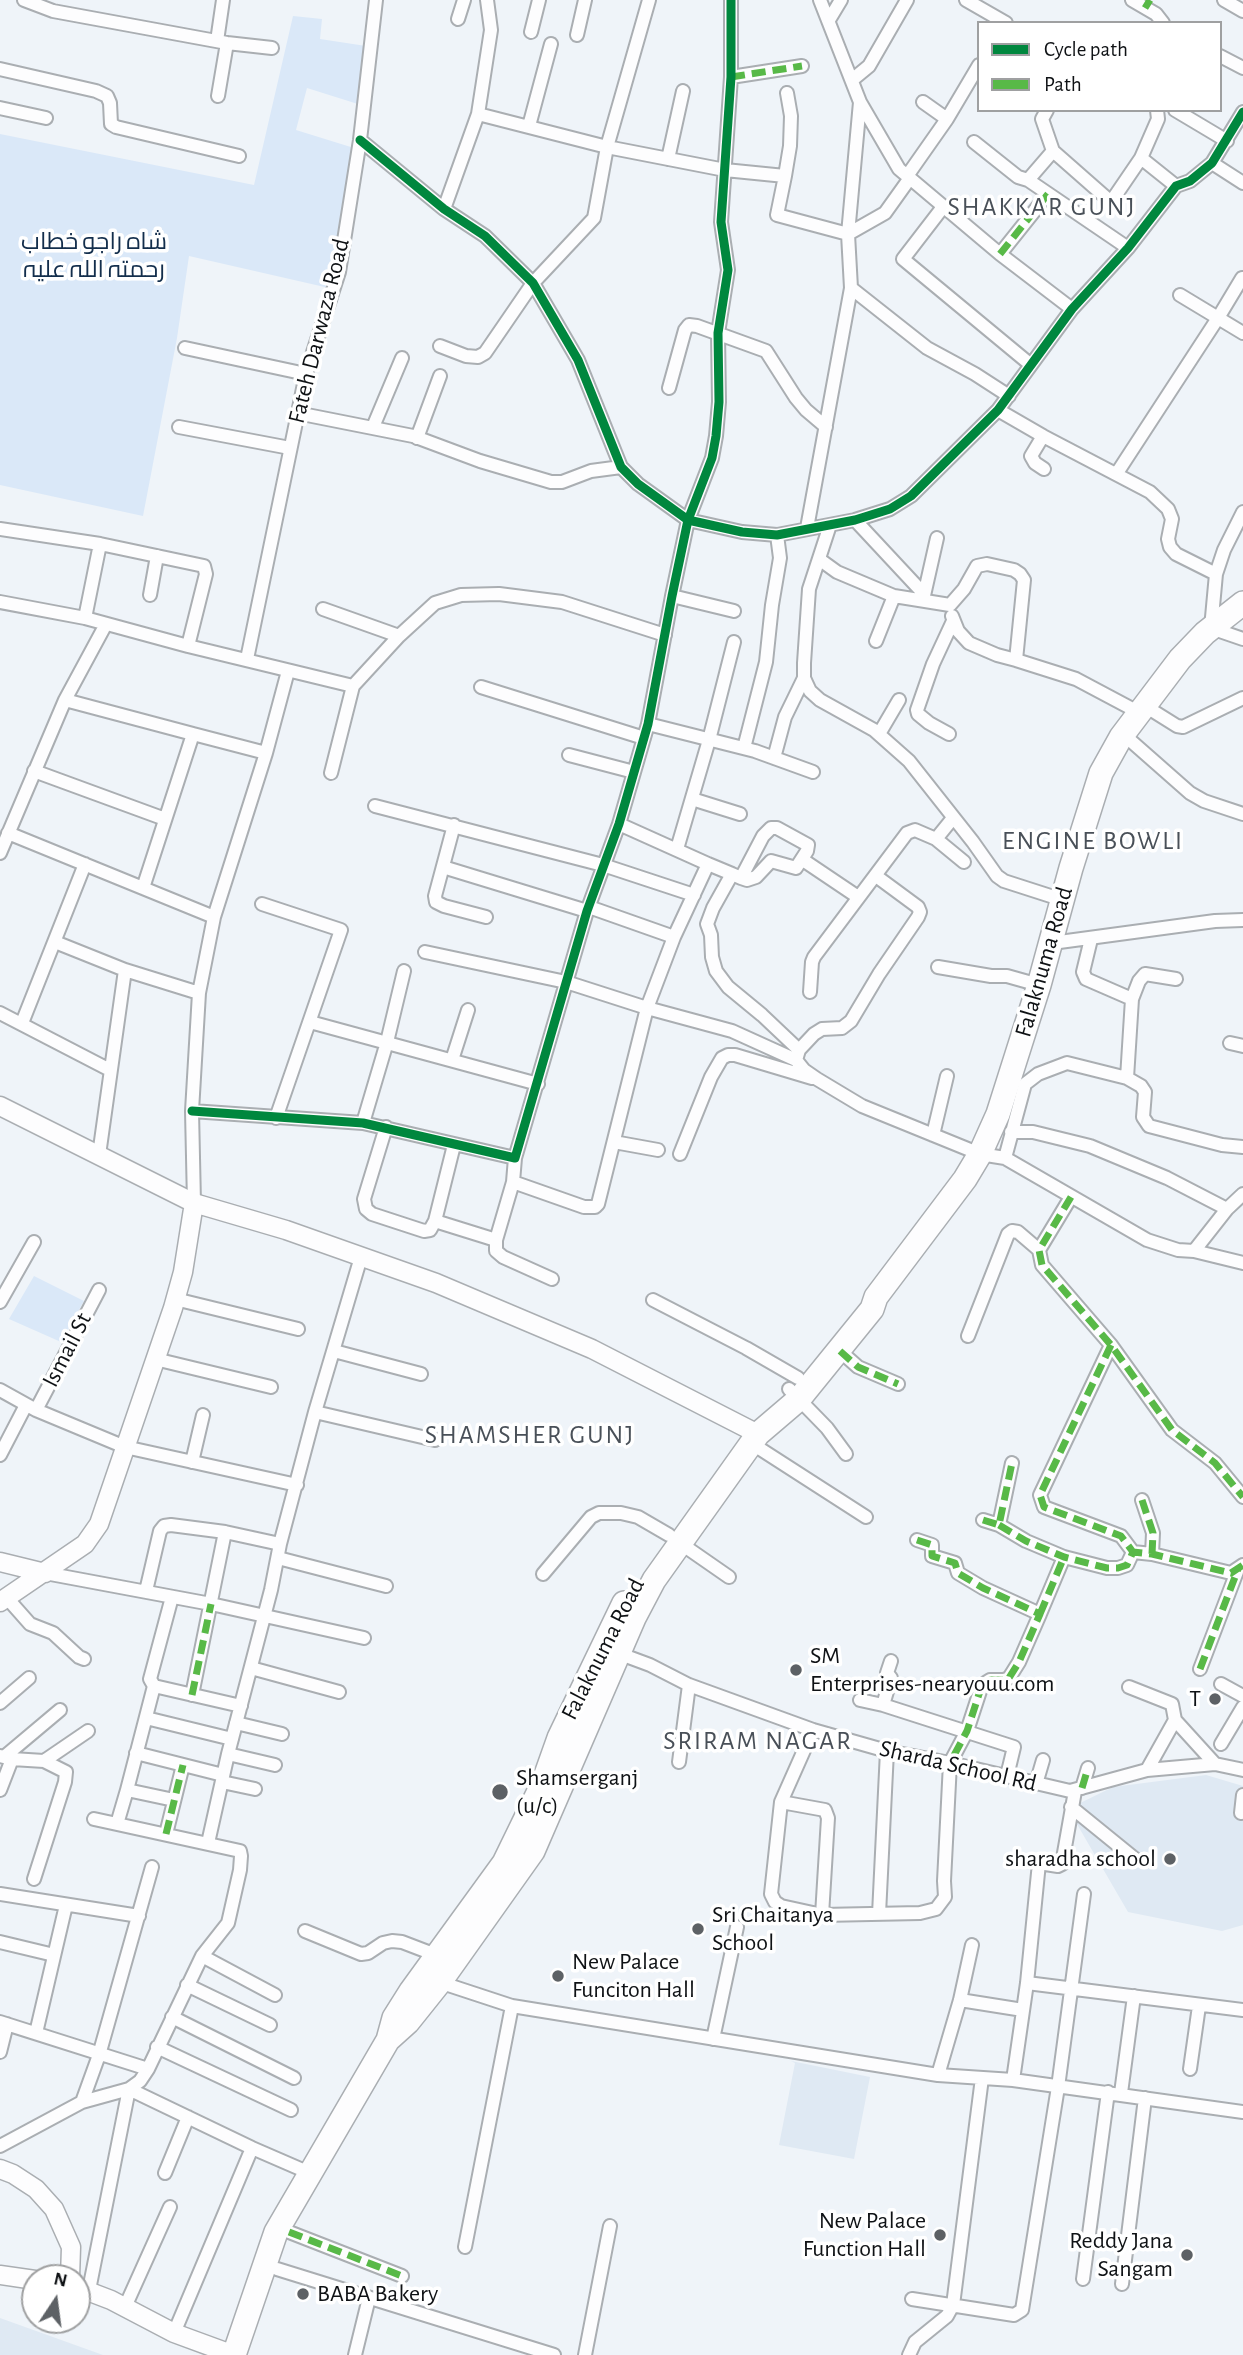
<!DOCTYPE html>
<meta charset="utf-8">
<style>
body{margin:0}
#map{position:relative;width:1243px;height:2355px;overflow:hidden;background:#eff4f9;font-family:"Alegreya Sans",sans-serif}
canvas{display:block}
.legend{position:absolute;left:977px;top:21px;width:245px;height:91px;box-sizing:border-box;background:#fff;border:2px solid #9fa0a1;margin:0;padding:9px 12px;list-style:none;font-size:21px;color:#0f1215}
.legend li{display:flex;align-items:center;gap:14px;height:35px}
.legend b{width:35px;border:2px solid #9fa0a1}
.north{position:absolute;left:21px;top:2264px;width:70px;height:70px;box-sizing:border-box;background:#fff;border:2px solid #9fa0a1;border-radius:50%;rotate:13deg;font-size:19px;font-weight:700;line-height:28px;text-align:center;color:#0f1215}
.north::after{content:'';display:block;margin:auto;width:24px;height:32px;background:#5d6165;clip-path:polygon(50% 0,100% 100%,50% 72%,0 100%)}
</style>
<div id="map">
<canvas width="1243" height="2355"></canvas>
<ul class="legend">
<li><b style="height:9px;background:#00873e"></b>Cycle path</li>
<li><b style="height:9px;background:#58b947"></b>Path</li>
</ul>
<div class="north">N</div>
</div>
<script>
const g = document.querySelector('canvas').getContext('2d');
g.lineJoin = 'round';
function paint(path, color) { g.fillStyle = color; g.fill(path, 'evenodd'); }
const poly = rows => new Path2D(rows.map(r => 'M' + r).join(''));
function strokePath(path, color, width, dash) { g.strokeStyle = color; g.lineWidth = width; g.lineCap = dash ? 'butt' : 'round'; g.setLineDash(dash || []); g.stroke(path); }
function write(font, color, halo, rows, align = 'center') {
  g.font = font + ' "Alegreya Sans",Cairo,sans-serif'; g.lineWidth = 7; g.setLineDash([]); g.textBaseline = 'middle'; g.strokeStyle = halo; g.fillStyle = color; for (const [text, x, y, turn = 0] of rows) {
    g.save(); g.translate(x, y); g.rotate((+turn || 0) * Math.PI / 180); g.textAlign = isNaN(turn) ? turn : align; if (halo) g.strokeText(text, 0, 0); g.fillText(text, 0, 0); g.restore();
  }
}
paint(poly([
 [1206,1775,1243,1786,1243,1925,1222,1931,1128,1912,1067,1807,1072,1807,1113,1787],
 [791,2061,870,2077,854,2159,779,2145,795,2063],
 [0,2318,103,2355,0,2355]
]), '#dfe9f3');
paint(poly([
 [293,16,322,19,320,39,366,46,361,105,307,88,296,130,354,148,329,288,189,256,177,338,143,516,0,485,0,134,254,185],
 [34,1276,84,1301,61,1342,9,1319]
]), '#dae8f8');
const street = poly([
 [24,0,53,11,227,43,272,48],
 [820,0,860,102,899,169,1000,254,1072,309],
 [966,0,1006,23],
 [1132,0,1156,14,1163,23],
 [1224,0,1243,11],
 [458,19,464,0],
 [829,20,841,0],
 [531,32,539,0],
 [577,35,585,0],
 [217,41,223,0],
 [1220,56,1243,68],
 [0,69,96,91,107,96,110,103,111,124,116,127,239,156],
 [731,77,802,66],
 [852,80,869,66,907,0],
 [218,96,227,43],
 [923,102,947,119],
 [0,108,46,118],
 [1175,110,1227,141],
 [478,114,607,147,725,170,785,176,777,215,848,234,885,213,910,178],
 [529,126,551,44],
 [360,140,444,209,485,236,533,283,578,360,621,467,638,484,688,520,742,532,777,535,855,520,890,509,911,496,998,410,1072,309,1128,248,1176,186,1190,181,1212,163,1243,112],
 [974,142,1018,177,1028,180,1128,248],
 [1053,151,1111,202,1141,158,1158,119,1157,110],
 [1141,158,1176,186],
 [668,159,683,91],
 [1212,163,1243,183],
 [785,176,790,146,791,116,787,93],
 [907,176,947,119,979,65],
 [1028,180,1053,151,1042,119,1047,110],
 [943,207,903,259,1031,365],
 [444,209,478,114,491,30,487,0],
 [1000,254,1048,194],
 [851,288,927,348,975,374,1009,396],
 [1180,295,1243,333],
 [440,346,466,356,478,357,485,353,533,283,594,218,607,147,649,0],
 [185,348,306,374],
 [669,388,685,330,689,325,697,326,766,351,796,398,806,410,826,427],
 [998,410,1043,436,1150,492,1168,509,1172,519,1168,539,1170,547,1176,554,1216,574],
 [297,413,413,436,480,461,551,482,562,482,591,471,621,467],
 [179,427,290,448],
 [373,427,402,358],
 [1043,436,1031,456,1035,463,1044,469],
 [417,438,440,376],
 [1117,473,1218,318,1242,278],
 [1243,512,1224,550,1216,574,1211,628,1243,639],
 [855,520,924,594],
 [830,525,809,589,804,663,804,678,810,691,820,700,874,730,909,761,973,842,997,876,1004,881,1063,900],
 [807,528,851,288,848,234,860,102],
 [0,529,100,544,85,618],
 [100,544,204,566,206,574,188,646],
 [819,559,837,572,894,596,950,605,964,589,977,566,987,564,1014,570,1020,574,1024,580,1016,660,1076,679,1140,713],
 [150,595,157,556],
 [672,596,734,611],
 [923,600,937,538],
 [0,602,85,618,188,646,353,686,399,636,435,603,461,595,499,594,562,602,665,635],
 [323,609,399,636],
 [952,616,958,631,969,643,997,655,1016,660],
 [876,641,894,596],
 [247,659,306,374,339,272,360,140,376,0],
 [481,687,644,738],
 [65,700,193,734],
 [1145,706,1177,726,1183,727,1243,698],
 [648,724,755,751,813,772],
 [879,734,899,700],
 [949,734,929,723,918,714,917,710,933,664,953,621],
 [1123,734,1190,793,1204,801,1243,814],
 [744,748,766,662,772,605,780,558,777,535],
 [569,755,634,772],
 [774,758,785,717,804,678],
 [34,771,165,819],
 [331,773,353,686],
 [692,799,740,814],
 [375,806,603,865,694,895],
 [619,824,708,864,732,874,741,878,747,880,756,877,771,861,796,868,807,851,808,845,777,828,771,828,763,836,741,878],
 [454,825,435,896,436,902,444,906,486,917],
 [8,833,214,917],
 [936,839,964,862],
 [677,849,709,740,734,642],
 [0,853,65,700,106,624],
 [803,860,858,897],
 [443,867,587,911],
 [732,874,713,908,707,924,711,935,712,957,716,971,728,987,762,1015,799,1050],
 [143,888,193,734,266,753],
 [262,904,341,930,276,1118],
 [589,907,674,937],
 [1091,939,1083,972,1086,979,1132,999,1127,1078],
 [55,942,125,970],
 [1052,943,1215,921,1243,920],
 [425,952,566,982,647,1008,732,1031,796,1060,804,1070,817,1079,862,1106,980,1154,1005,1158,1147,1240,1178,1250,1194,1251,1243,1263],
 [938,967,991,976,1007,976,1039,985],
 [810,992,812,962,814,957,907,833,915,830,936,839,953,818],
 [1132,999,1139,981,1145,974,1176,979],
 [0,1013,110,1070],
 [310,1022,538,1084],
 [22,1023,85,864],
 [1230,1043,1243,1046],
 [452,1060,468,1010],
 [796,1060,799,1050,814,1034,822,1029,842,1028,851,1021,879,974,918,917,920,912,918,907,876,876],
 [192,1111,363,1123,515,1158,587,911,619,824,648,724,672,596,688,520,712,458,716,436,719,402,718,333,728,270,721,222,731,77,731,0],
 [363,1123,387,1042,404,971],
 [386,1127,364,1199,366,1209,372,1214,424,1231,430,1230,435,1221,454,1145],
 [1011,1132,1033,1132,1090,1146,1167,1178,1227,1209],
 [933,1135,947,1076],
 [614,1142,658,1150],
 [680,1154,711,1077,722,1058,728,1055,735,1055,812,1078],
 [99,1155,125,970,199,993],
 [515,1158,513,1182,584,1207,595,1207,598,1204,647,1008,674,937,708,864],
 [1005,1158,1025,1084,1038,1074,1067,1063,1127,1078,1141,1086,1145,1092,1143,1117,1149,1126,1222,1145,1243,1147],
 [513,1182,496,1240,496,1251,503,1257,552,1279],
 [1071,1197,1039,1250,1042,1265,1111,1345,1172,1430,1215,1463,1243,1497],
 [194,1203,192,1111,199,993,214,917,266,753,288,671],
 [435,1221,496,1240],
 [1194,1251,1227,1209,1243,1194],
 [175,1299,298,1329],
 [653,1300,746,1348,798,1378],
 [0,1302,34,1242],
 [968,1336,1008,1234,1012,1231,1018,1232,1039,1250],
 [1111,1345,1040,1495,1044,1507,1121,1536,1133,1552],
 [334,1351,421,1374],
 [840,1351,858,1367,898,1384],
 [155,1359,271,1387],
 [789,1389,827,1428,846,1454],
 [0,1390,36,1410,125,1447,297,1485],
 [36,1410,99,1290],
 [315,1412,435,1440],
 [751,1443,866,1517],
 [0,1455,26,1405],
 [192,1462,203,1415],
 [1142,1500,1153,1533,1152,1554],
 [983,1520,999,1525,1012,1463],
 [999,1525,1026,1541,1064,1557,1107,1568,1118,1568,1127,1565,1133,1552,1152,1554,1231,1573,1243,1565],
 [680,1543,729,1577],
 [278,1558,386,1586],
 [45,1573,211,1604,364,1638],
 [543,1574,591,1517,599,1513,621,1513,638,1517,669,1535],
 [146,1591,160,1531,164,1526,171,1525,225,1532,280,1544],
 [7,1598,30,1624,53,1633,79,1657,84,1659],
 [1040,1614,1064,1557],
 [615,1652,650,1665,689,1685,813,1730,887,1751,950,1763,1070,1791,1147,1770,1215,1764,1243,1770],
 [891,1661,887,1673,891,1678,883,1705,1014,1747,1007,1776],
 [251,1668,339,1692],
 [1200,1669,1238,1569],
 [1221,1684,1243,1696],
 [154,1686,241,1706],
 [1129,1687,1172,1704,1175,1720,1147,1770],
 [192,1695,225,1532],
 [860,1700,883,1705],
 [0,1703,29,1678],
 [146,1718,232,1739],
 [1175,1720,1215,1764],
 [236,1723,282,1734],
 [813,1730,781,1802,771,1894,775,1902,781,1906,822,1915,920,1913,936,1909,945,1897,944,1881,950,1763,967,1731,982,1685,990,1680,1004,1680,1009,1678,1019,1662,1040,1614,983,1588,958,1573,955,1563,932,1556,932,1545,917,1540],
 [1221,1744,1243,1707],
 [136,1753,223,1775],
 [228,1754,275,1765],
 [0,1756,12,1759,44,1761,66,1772,65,1782,34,1879],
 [4,1757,60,1710],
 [44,1761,88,1731],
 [679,1762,689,1685],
 [222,1782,255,1789],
 [1036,1784,1043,1760],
 [1082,1788,1088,1768],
 [0,1790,12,1759],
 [127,1790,154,1686,150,1679,172,1597],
 [781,1802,825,1810,828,1818,822,1915],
 [1071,1807,1135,1859],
 [1241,1813,1243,1795],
 [94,1819,117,1824],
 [166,1834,183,1765],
 [208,1843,228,1754,271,1590,280,1544,315,1412,361,1257],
 [0,1894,139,1916],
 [879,1914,887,1751],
 [305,1931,361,1954,368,1953,383,1943,392,1941,402,1942,436,1955],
 [0,1942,54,1955],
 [202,1956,275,1995],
 [436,1981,512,2006,938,2075,1013,2080,1243,2112],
 [1027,1983,1243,2010],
 [187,1985,270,2025],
 [960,2000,1023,2010],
 [172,2017,294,2078],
 [0,2022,148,2069],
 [36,2033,66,1905],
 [713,2039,737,1927],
 [157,2047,291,2110],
 [0,2052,7,2024],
 [1190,2069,1199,2006],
 [938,2075,960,2000,972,1945],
 [1013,2080,1027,1983,1039,1863,1058,1866,1062,1864,1075,1791],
 [1121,2093,1134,1996],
 [82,2102,99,2055,152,1867],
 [0,2146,82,2102,129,2089,252,2148,312,2174],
 [165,2173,188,2117],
 [289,2232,402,2276],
 [465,2247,512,2006],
 [277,2269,554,2355],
 [1083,2279,1108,2092],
 [1122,2284,1145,2098],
 [89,2290,129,2089,140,2081,148,2069,202,1956,228,1923,240,1870,241,1856,240,1851,117,1824,127,1790,174,1800],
 [912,2299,1014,2315,1022,2310,1058,2087,1084,1894],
 [125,2307,170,2207],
 [174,2333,252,2148],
 [355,2355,369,2298],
 [585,2355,610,2226],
 [909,2355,915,2342,947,2316,953,2305,982,2078]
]);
const secondary = poly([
 [0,1106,194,1203,286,1230,436,1283,592,1349,758,1434],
 [0,1562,45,1573],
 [0,1602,85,1544,99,1524,173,1308,183,1272,194,1203],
 [0,2169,13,2174,36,2189,54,2209,71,2247,70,2278],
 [0,2275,35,2280],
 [77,2287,111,2300,174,2333,234,2355]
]);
const highway = poly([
 [388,2040,408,2022,440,1982,533,1851,634,1618,654,1580,758,1434,799,1399,872,1309,876,1297,965,1179,980,1154,998,1114,1039,985,1071,868,1101,773,1121,737,1180,659,1205,633,1243,603],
 [234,2355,276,2232,388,2040,394,2018,411,1991,504,1863,543,1783,559,1738,624,1603]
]);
strokePath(street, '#aaaeb2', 16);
strokePath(secondary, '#aaaeb2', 21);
strokePath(highway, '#aaaeb2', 26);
strokePath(street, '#fdfdfe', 12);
strokePath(secondary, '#fdfdfe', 18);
strokePath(highway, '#fdfdfe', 23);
strokePath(poly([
 [1145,8,1150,0],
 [731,77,802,66],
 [1000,254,1048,194],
 [1071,1197,1039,1250,1042,1265,1111,1345,1172,1430,1215,1463,1243,1497],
 [1111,1345,1040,1495,1044,1507,1121,1536,1133,1552],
 [840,1351,858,1367,898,1384],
 [1142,1500,1153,1533,1152,1554],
 [983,1520,999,1525,1012,1463],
 [999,1525,1026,1541,1064,1557,1107,1568,1118,1568,1127,1565,1133,1552,1152,1554,1231,1573,1243,1565],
 [917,1540,932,1545,932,1556,955,1563,958,1573,983,1588,1040,1614,1019,1662,1009,1678,1004,1680,990,1680,982,1685,967,1731,950,1763],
 [1040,1614,1064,1557],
 [1200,1669,1238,1569],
 [192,1695,211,1604],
 [1082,1788,1088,1768],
 [166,1834,183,1765],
 [289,2232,402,2276]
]), '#58b947', 7, [14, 7]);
strokePath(poly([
 [360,140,444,209,485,236,533,283,578,360,621,467,638,484,688,520,742,532,777,535,855,520,890,509,911,496,998,410,1072,309,1128,248,1176,186,1190,181,1212,163,1243,112],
 [192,1111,363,1123,515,1158,587,911,619,824,648,724,672,596,688,520,712,458,716,436,719,402,718,333,728,270,721,222,731,77,731,0]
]), '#00873e', 9);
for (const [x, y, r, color] of [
 [796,1670,7,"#5d6165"],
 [1215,1699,7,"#5d6165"],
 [500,1792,9,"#5d6165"],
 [1170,1859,7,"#5d6165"],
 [698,1929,7,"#5d6165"],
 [558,1976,7,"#5d6165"],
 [940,2235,7,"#5d6165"],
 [1187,2255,7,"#5d6165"],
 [303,2294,7,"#5d6165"]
]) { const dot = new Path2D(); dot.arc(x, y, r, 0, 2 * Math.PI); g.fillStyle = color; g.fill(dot); strokePath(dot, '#fff', 2.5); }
write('24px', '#132e4c', '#fff', [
 ["شاہ راجو خطاب",94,242],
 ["رحمتہ اللہ علیہ",94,270]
]);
write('24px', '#0f1215', '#fff', [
 ["Fateh Darwaza Road",319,331,-76],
 ["Falaknuma Road",1044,962,-74],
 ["Ismail St",67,1350,-63],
 ["Falaknuma Road",603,1649,-63],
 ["Sharda School Rd",958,1766,13]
]);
write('24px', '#0f1215', '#fff', [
 ["SM",810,1656],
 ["Enterprises-nearyouu.com",810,1684],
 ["T",1201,1699,"right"],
 ["Shamserganj",516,1778],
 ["(u/c)",516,1806],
 ["sharadha school",1156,1859,"right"],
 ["Sri Chaitanya",712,1915],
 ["School",712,1943],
 ["New Palace",572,1962],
 ["Funciton Hall",572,1990],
 ["New Palace",926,2221,"right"],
 ["Function Hall",926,2249,"right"],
 ["Reddy Jana",1173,2241,"right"],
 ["Sangam",1173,2269,"right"],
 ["BABA Bakery",317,2294]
], 'left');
g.letterSpacing = '2px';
write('26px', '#495058', '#fff', [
 ["SHAKKAR GUNJ",1042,207],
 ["ENGINE BOWLI",1093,841],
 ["SHAMSHER GUNJ",530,1435],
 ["SRIRAM NAGAR",758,1741]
]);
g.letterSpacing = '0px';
</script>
